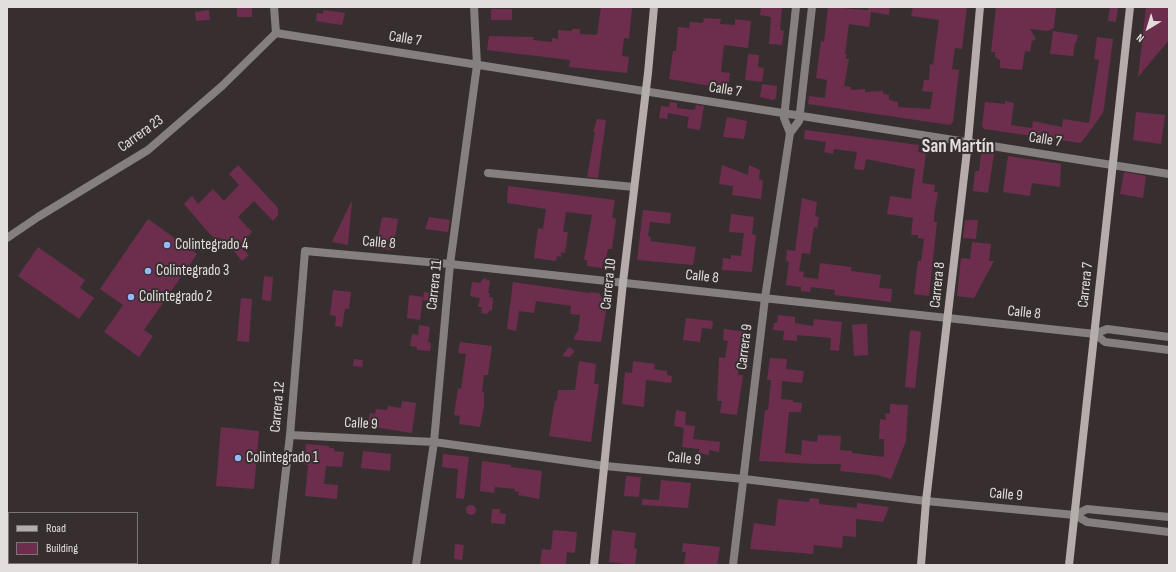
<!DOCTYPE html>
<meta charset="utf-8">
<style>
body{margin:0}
#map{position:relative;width:1176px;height:572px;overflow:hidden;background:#372f2f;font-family:"Sofia Sans Condensed",sans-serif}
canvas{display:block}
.frame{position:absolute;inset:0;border:8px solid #e3dede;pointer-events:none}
.legend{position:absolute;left:8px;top:512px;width:130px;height:52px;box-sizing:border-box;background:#372f2f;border:1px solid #7c7575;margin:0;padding:5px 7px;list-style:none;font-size:12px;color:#e3dede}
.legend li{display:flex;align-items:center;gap:8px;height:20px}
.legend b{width:20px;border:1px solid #7c7575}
.north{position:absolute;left:1128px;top:8px;width:40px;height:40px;-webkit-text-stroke:3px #372f2f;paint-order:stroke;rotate:218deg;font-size:11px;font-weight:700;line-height:16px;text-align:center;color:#e3dede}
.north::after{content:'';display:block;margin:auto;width:14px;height:18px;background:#e3dede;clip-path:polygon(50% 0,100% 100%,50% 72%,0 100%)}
</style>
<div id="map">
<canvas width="1176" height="572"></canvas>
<div class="frame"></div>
<ul class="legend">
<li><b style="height:5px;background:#b4adac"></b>Road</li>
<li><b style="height:11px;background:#6d2e4e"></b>Building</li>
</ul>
<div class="north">N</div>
</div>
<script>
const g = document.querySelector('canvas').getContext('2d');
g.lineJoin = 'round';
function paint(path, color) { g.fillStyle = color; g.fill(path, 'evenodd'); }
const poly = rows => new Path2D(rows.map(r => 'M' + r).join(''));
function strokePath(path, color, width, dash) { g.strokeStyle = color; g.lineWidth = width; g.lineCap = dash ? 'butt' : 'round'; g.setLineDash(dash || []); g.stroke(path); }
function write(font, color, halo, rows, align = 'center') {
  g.font = font + ' "Sofia Sans Condensed",sans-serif'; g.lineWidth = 4; g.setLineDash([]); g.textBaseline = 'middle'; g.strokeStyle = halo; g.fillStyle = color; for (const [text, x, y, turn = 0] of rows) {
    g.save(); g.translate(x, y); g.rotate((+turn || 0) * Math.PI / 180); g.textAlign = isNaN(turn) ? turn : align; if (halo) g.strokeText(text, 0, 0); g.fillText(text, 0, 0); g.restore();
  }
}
paint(poly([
 [237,7,252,7,252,17,237,17],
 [601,7,632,7,629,39,624,38,622,56,629,57,627,73,569,67,570,60,487,50,489,36,534,37,533,40,552,42,552,38,558,39,558,30,572,31,572,29,580,29,580,34,597,35],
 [761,7,782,7,780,30,784,31,782,45,769,44,771,17,760,15],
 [828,7,868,10,868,7,890,7,889,15,871,12,869,27,849,24,845,54,847,54,846,59,849,59,844,86,851,87,851,90,865,89,865,92,883,91,883,94,889,95,889,100,898,102,898,107,930,109,933,92,922,91,924,80,929,80,930,64,933,65,939,20,911,16,913,7,967,7,962,49,955,48,952,69,959,70,953,122,950,125,808,104,809,96,825,98,827,80,816,78,821,41,824,42],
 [996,7,1056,7,1054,28,1048,31,1030,29,1036,39,1032,41,1030,52,1025,51,1022,70,1000,68,1000,60,995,57,995,52,991,52],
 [1110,7,1118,7,1116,22,1108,21],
 [1146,7,1169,7,1169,40,1138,77],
 [491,9,512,9,512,20,491,20],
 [209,10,210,20,196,21,195,12],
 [323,10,345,13,342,25,316,21,317,13,323,14],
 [704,18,721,19,720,24,735,25,735,19,751,21,748,48,724,45,721,72,730,73,728,89,669,79,673,51,676,51,678,27,689,28,690,22,703,23],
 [1053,31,1078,35,1076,43,1075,43,1073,56,1050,54],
 [1097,37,1113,39,1104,108,1103,113,1081,143,984,129,982,126,985,102,1005,104,1005,101,1014,103,1011,125,1032,128,1033,121,1062,127,1063,119,1089,123,1099,60,1094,59],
 [748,54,759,55,758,67,764,68,762,82,745,80],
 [762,84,777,86,776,98,773,100,760,97],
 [670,102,677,103,677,108,695,110,696,105,704,106,700,130,687,128,689,117,668,113,667,119,659,118,661,106,669,107],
 [1136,112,1165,115,1161,144,1133,140],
 [727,117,747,121,744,139,723,137],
 [597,119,606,120,598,178,587,177,595,132,593,132],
 [805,130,919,145,918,152,926,153,922,183,935,185,934,192,938,192,934,216,934,222,937,222,929,296,914,294,918,261,921,261,924,239,918,238,918,235,911,235,913,218,887,214,890,196,911,199,915,169,866,159,864,170,854,169,857,152,834,149,833,154,824,152,826,142,804,139],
 [981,153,994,154,988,193,973,191,975,171,979,171],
 [1008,156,1061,164,1060,187,1032,183,1030,196,1003,192],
 [238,165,278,208,278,215,273,221,254,201,238,217,252,232,239,245,249,255,242,261,231,248,224,247,219,237,216,240,208,232,184,204,192,196,198,204,213,189,224,201,239,185,229,174],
 [722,165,748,175,749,165,760,170,759,179,763,181,761,199,732,195,733,186,719,184],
 [1124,172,1146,176,1143,198,1120,194],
 [508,186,615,200,612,217,616,219,612,249,608,249,605,263,603,263,602,268,587,266,587,260,584,260,592,215,576,213,566,212,563,232,568,232,565,253,561,252,561,257,557,256,556,261,534,258,538,228,543,229,546,209,507,203],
 [802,198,817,202,815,216,819,217,817,228,814,227,810,254,802,253,799,271,804,272,803,277,818,279,820,263,851,267,851,271,881,275,879,288,892,289,891,302,834,295,835,290,811,287,810,292,801,291,801,287,786,285,789,262,786,261,787,250,795,251],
 [352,200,348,245,332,242,341,223],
 [643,210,671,213,670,224,650,222,648,236,651,237,650,241,696,247,693,265,637,260],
 [731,214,754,217,752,234,756,235,752,272,722,270,723,258,731,259,731,255,741,256,744,233,729,232],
 [382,217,398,219,393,250,376,249],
 [429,217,450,220,448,232,425,229],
 [148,219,197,254,144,330,153,336,139,357,104,332,123,305,100,289],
 [965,220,978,220,976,239,963,238],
 [972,242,991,244,989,261,994,261,974,298,957,296,961,258,970,259],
 [38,247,85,280,80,288,94,298,79,319,18,276],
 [264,276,273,277,271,301,262,300],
 [484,278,490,281,488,293,490,293,489,297,493,298,492,311,490,310,487,314,481,313,482,307,478,307,480,298,470,296,472,282,480,283],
 [513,282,589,293,589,292,599,293,607,305,601,342,575,340,574,337,578,331,580,315,570,314,571,306,558,304,536,301,534,313,519,311,516,331,507,329],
 [333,290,351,292,349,309,345,309,342,327,335,326,336,316,330,315],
 [424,292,438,294,437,302,423,300],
 [409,295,423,297,420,320,407,318],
 [241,298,252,299,249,342,237,341],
 [778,315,795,317,795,323,813,326,814,319,842,322,839,351,830,350,831,338,797,335,797,341,783,340,784,331,773,330,774,323,777,323],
 [686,318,713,321,712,329,702,328,700,342,683,340],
 [861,324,867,324,868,355,854,356,852,325],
 [419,325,430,327,428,342,431,343,430,351,417,350,417,347,410,346,412,334,418,335],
 [724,329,748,332,747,344,742,343,740,353,738,375,743,375,737,415,720,413,722,401,717,401,719,357,725,358,728,341,723,340],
 [910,330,921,332,915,388,905,387],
 [460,342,492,346,488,375,484,375,482,392,484,392,484,406,480,427,459,424,460,416,454,415,458,388,461,389,466,354,458,353],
 [569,347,575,351,570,357,562,356],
 [770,358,787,359,786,369,804,371,802,383,782,381,781,399,793,400,793,402,802,403,801,412,789,412,785,453,801,455,802,440,817,442,818,435,841,436,840,450,852,451,852,453,884,457,884,439,879,439,880,419,886,420,885,413,890,414,890,404,908,405,906,441,891,479,877,475,840,471,841,464,815,464,759,461,765,410,768,410,771,380,767,380],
 [354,359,363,360,362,367,353,366],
 [579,361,596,364,594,384,599,384,591,442,549,436,555,400,557,401,558,390,575,390],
 [633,361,655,364,654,369,667,371,667,375,672,376,671,383,646,380,644,407,622,404,625,372,632,373],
 [402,401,416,403,412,433,368,426,370,413,375,414,376,409,387,410,388,406,401,408],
 [676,410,686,412,685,425,695,426,693,439,720,442,719,452,709,450,709,455,699,453,699,449,682,447,684,428,674,426],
 [221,427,259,431,254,489,216,486],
 [306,444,329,446,329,448,334,448,334,451,344,452,342,467,326,466,324,484,338,485,337,499,305,496,308,465,304,464],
 [363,451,391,454,390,471,361,468],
 [443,454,469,457,464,499,456,498,458,469,442,467],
 [482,461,511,465,511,467,542,471,539,499,518,495,519,492,514,491,515,489,495,487,494,493,480,491],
 [626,476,641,477,639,497,624,496],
 [661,480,691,483,688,508,642,505,642,499,659,500],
 [810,498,819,499,819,504,857,508,857,503,889,507,883,522,856,519,856,537,843,536,842,548,814,545,813,554,750,549,754,523,775,526,778,499,809,502],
 '466 510a5 5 0 1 1 10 0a5 5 0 1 1-10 0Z',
 [492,509,500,509,500,513,506,514,505,524,491,523],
 [553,530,577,532,575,553,567,552,566,565,540,565,542,549,551,550],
 [612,530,636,533,634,548,637,549,635,565,609,562],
 [683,543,720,547,717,565,684,565,686,552,682,552],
 [455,544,464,545,462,560,454,559]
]), '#6d2e4e');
strokePath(poly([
 [274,7,276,33],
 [276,33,1169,174],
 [790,133,799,121,812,7],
 [488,173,634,187],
 [7,238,38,217,148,150,222,86,276,33],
 [1095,334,1105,342,1169,350],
 [290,435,434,442,605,466,744,479,926,501,1075,515,1087,522,1169,532],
 [1075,515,1087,509,1169,517],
 [275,565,290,435,305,251,450,264,1095,334,1107,329,1169,337],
 [416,565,434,442,450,264,477,65,474,7],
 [733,565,765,298,790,133,784,118,796,7]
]), '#85807f', 8);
strokePath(poly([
 [594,565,623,282,648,73,654,7],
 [921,565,926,501,968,142,980,7],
 [1069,565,1130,7]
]), '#b4adac', 8);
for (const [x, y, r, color] of [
 [167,245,4,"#96b6fd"],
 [148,271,4,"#96b6fd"],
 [131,297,4,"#96b6fd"],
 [238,458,4,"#96b6fd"]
]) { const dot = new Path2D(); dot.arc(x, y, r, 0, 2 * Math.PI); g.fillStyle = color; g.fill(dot); strokePath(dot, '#372f2f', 1.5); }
write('15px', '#e3dede', '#372f2f', [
 ["Calle 7",405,39,9],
 ["Calle 7",725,90,9],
 ["Carrera 23",141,134,-36],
 ["Calle 7",1045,140,9],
 ["Calle 8",379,243,5],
 ["Calle 8",702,277,6],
 ["Carrera 10",609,284,-84],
 ["Carrera 11",435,285,-84],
 ["Carrera 8",938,285,-84],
 ["Carrera 7",1086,285,-84],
 ["Calle 8",1024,313,6],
 ["Carrera 9",745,347,-83],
 ["Carrera 12",278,407,-85],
 ["Calle 9",361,424,3],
 ["Calle 9",684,459,6],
 ["Calle 9",1006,495,5]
]);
write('15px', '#e3dede', '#372f2f', [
 ["Colintegrado 4",175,245],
 ["Colintegrado 3",156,271],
 ["Colintegrado 2",139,297],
 ["Colintegrado 1",246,458]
], 'left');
write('bold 19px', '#e3dede', '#372f2f', [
 ["San Martín",958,147]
]);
</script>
